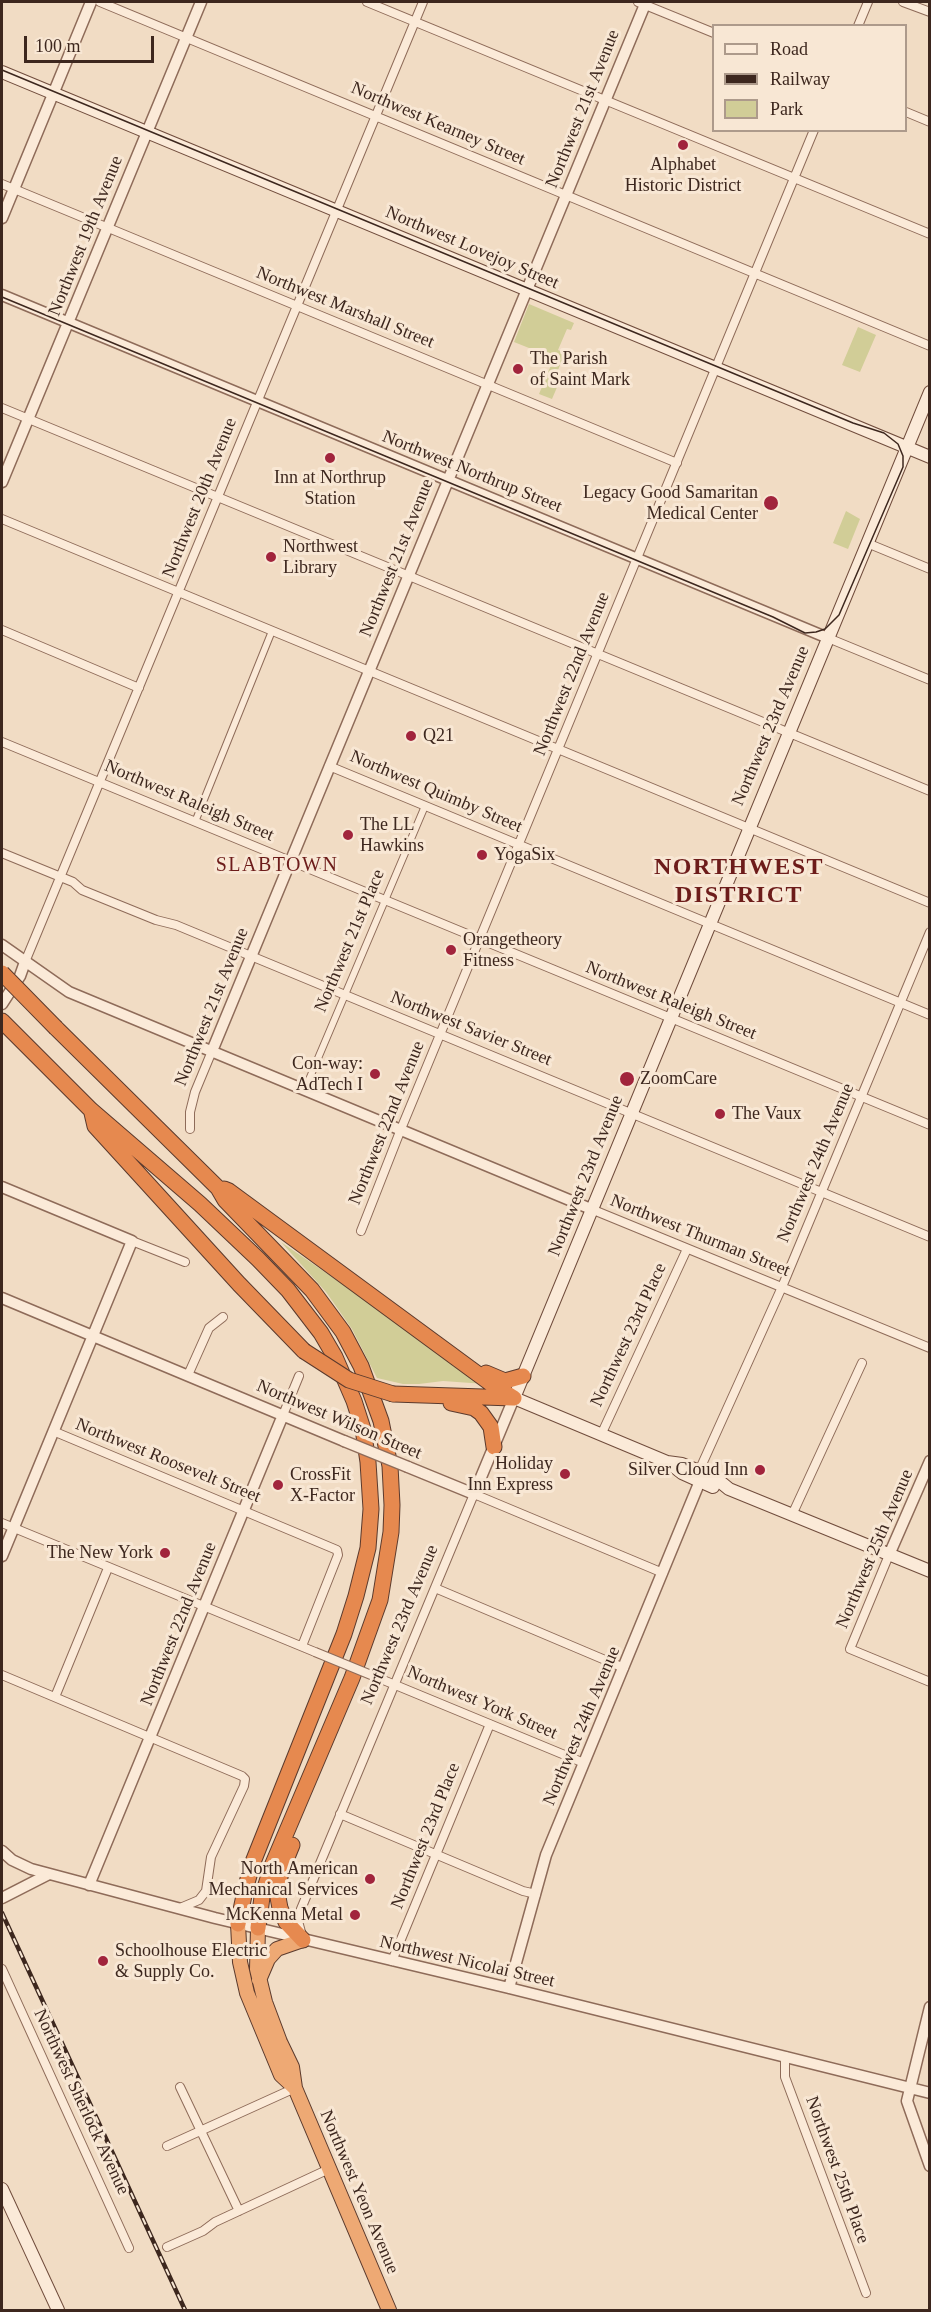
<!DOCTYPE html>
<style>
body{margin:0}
#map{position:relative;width:931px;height:2312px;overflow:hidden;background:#f1dcc4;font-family:"Times New Roman",serif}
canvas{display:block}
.frame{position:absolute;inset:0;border:3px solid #3d271e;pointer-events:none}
.legend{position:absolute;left:712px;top:24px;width:195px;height:108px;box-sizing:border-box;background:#f8e7d4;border:2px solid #ad9a8b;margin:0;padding:8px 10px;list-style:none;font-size:18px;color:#3d271e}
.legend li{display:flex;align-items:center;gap:12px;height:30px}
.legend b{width:30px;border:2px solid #ad9a8b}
.scale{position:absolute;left:24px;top:36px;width:130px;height:27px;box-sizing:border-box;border:3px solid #3d271e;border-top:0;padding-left:8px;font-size:18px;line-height:21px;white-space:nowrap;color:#3d271e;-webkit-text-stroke:4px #f8e7d4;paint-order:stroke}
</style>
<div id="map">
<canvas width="931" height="2312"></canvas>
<div class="frame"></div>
<ul class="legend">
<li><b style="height:8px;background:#fbead8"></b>Road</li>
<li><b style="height:8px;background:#3d271e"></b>Railway</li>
<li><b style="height:16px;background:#d1cd97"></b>Park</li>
</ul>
<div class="scale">100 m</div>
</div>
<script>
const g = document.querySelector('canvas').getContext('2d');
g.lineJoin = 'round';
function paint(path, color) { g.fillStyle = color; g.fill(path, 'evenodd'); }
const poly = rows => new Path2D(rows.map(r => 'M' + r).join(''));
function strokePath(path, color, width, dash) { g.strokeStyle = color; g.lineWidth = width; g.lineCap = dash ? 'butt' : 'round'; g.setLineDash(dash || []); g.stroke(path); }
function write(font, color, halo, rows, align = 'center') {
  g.font = font + ' "Times New Roman",serif'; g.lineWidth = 6; g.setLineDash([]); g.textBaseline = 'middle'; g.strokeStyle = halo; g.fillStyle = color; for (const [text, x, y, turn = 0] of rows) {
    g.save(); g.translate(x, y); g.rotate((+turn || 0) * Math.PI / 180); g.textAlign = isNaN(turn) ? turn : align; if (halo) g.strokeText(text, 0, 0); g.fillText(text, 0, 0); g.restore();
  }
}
paint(poly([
 [529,304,574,323,571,330,567,329,558,350,565,353,556,375,561,378,552,399,539,394,554,358,514,342],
 [858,327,876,335,860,372,842,365],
 [846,511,860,519,848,549,833,543],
 [281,1242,399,1323,485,1384,443,1381,419,1384,403,1384,377,1378,352,1329,326,1292]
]), '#d1cd97');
const pedestrian = poly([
 [195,822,272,631],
 [305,1089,425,806]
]);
const minor = poly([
 [100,2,930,346],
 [367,2,930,234],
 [638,2,714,33],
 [903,2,930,12],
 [858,26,868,2],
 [906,112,930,122],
 [2,184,677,463],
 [2,408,930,791],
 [2,519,930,903],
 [867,543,930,569],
 [2,630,139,688],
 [828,638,930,680],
 [2,742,930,1125],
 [329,766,930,1015],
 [2,853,73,882,82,890,156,920,176,925,930,1237],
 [25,962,423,2],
 [190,1129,190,1112,195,1092,212,1051],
 [591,1209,930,1348],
 [361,1231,401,1129,814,130],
 [132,1241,185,1262],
 [188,1375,209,1328,223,1317],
 [283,1415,299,1376],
 [53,1431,337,1550,338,1555,302,1646],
 [601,1435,687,1249],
 [699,1471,782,1287,930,932],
 [792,1515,862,1363],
 [2,1523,315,1652],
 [889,1555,850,1649,930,1682],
 [435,1588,624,1668],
 [2,1675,242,1776,245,1779,244,1786,211,1857,206,1891,199,1900,180,1908],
 [376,1677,584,1763],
 [55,1697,108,1568],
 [340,1814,523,1891,536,1894],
 [301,1932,298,1921,301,1909,474,1494,663,1573],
 [392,1961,490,1724],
 [2,1969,129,2248],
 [785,2056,785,2077,866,2293],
 [180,2087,239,2211],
 [167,2146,295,2088],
 [167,2247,203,2231,215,2222,329,2169]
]);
const tertiary = poly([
 [2,218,91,2],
 [2,295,828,638],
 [2,482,201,2],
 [2,945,69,992,591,1209],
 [2,1004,20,976,25,962],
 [212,1051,646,2],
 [2,1187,132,1241,2,1556],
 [2,1298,344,1441],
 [408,1467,474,1494,514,1398],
 [889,1555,930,1461],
 [2,1851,12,1860,31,1869,215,1918,509,1988,930,2093],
 [89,1885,283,1415],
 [2,1898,49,1874],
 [509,1988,546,1855,700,1481],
 [930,2007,907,2101,930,2166]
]);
const secondary = poly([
 [2,72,930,457],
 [930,392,514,1398,667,1462,682,1464,699,1471,718,1480,729,1489,930,1571],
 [673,1466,682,1473,713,1487],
 [2,2189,58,2310]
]);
const trunk = poly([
 [238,1924,240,1962,247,1993,281,2075,295,2088],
 [258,1928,257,1969,265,2002,280,2042,292,2067,295,2088,389,2310],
 [259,1980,268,1959,277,1949,303,1940]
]);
const motorway = poly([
 [2,1021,91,1110,200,1204,258,1259,288,1290,321,1333,335,1357,354,1401,363,1429,368,1462,371,1509,368,1548,356,1596,344,1634,253,1862,246,1886,238,1924],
 [56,1028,218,1188,225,1200,312,1290,343,1332,361,1366,381,1421,390,1466,392,1505,391,1532,380,1600,352,1678,272,1866,262,1897,258,1928],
 [92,1113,95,1126,239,1284,304,1351],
 [224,1189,229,1191,490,1383,514,1398],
 [486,1373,505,1381,523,1376],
 [393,1394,513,1398],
 [451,1403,474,1408,481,1413,491,1427,494,1447],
 [292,1845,281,1872,277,1892,280,1908,286,1922,303,1940]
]);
strokePath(pedestrian, '#8e6b59', 8);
strokePath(minor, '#8e6b59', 10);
strokePath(tertiary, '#8e6b59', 13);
strokePath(secondary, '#704c3c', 14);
strokePath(trunk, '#5b3a2d', 16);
strokePath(motorway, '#5b3a2d', 17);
strokePath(pedestrian, '#fbead8', 6);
strokePath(minor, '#fbead8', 8);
strokePath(tertiary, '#fbead8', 10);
strokePath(secondary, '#fbead8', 12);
strokePath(trunk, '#eea974', 14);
strokePath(motorway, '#e6894f', 15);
strokePath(poly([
 [2,70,853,423,884,433,898,444,903,456,903,467,839,615,825,629,816,632,805,633,773,617,2,297]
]), '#3d271e', 1.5);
const rail = poly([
 [2,1913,185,2310]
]);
strokePath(rail, '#3d271e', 4.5);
strokePath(rail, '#f8e7d4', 2, [7]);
const minorBridge = poly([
 [315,1652,376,1677]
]);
const tertiaryBridge = poly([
 [344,1441,408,1467]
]);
const motorwayBridge = poly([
 [2,973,56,1028],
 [304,1351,349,1380,393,1394]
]);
strokePath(minorBridge, '#8e6b59', 10, []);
strokePath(tertiaryBridge, '#8e6b59', 13, []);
strokePath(motorwayBridge, '#5b3a2d', 17, []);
strokePath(minorBridge, '#fbead8', 8);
strokePath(tertiaryBridge, '#fbead8', 10);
strokePath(motorwayBridge, '#e6894f', 15);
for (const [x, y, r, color] of [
 [683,145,6,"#a1243c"],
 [518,369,6,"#a1243c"],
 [330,458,6,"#a1243c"],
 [771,503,8,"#a1243c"],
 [271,557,6,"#a1243c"],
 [411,736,6,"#a1243c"],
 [348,835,6,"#a1243c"],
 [482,855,6,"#a1243c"],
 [451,950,6,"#a1243c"],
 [375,1074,6,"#a1243c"],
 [627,1079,8,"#a1243c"],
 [720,1114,6,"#a1243c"],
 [760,1470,6,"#a1243c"],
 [565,1474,6,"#a1243c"],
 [278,1485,6,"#a1243c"],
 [165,1553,6,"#a1243c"],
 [370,1879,6,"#a1243c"],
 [355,1915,6,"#a1243c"],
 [103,1961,6,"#a1243c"]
]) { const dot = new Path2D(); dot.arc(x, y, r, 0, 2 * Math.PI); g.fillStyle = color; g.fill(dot); strokePath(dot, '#f8e7d4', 2); }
write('18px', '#3d271e', '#f8e7d4', [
 ["Northwest 21st Avenue",583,109,-68],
 ["Northwest Kearney Street",438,124,23],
 ["Northwest 19th Avenue",86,236,-68],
 ["Northwest Lovejoy Street",472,248,23],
 ["Northwest Marshall Street",345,308,22],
 ["Northwest Northrup Street",472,472,22],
 ["Northwest 20th Avenue",200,498,-68],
 ["Northwest 21st Avenue",397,558,-68],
 ["Northwest 22nd Avenue",572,674,-68],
 ["Northwest 23rd Avenue",771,726,-67],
 ["Northwest Quimby Street",436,792,23],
 ["Northwest Raleigh Street",189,801,23],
 ["Northwest 21st Place",350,941,-67],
 ["Northwest Raleigh Street",671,1001,22],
 ["Northwest 21st Avenue",212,1007,-68],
 ["Northwest Savier Street",471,1029,22],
 ["Northwest 22nd Avenue",387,1123,-68],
 ["Northwest 24th Avenue",816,1163,-67],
 ["Northwest 23rd Avenue",586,1176,-68],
 ["Northwest Thurman Street",700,1236,22],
 ["Northwest 23rd Place",629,1335,-65],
 ["Northwest Wilson Street",339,1420,23],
 ["Northwest Roosevelt Street",168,1461,22],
 ["Northwest 25th Avenue",875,1549,-67],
 ["Northwest 22nd Avenue",179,1624,-68],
 ["Northwest 23rd Avenue",400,1625,-67],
 ["Northwest York Street",482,1703,23],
 ["Northwest 24th Avenue",582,1726,-67],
 ["Northwest 23rd Place",426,1836,-68],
 ["Northwest Nicolai Street",467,1962,13],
 ["Northwest Sherlock Avenue",81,2102,65],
 ["Northwest 25th Place",837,2170,70],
 ["Northwest Yeon Avenue",359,2192,67]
]);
write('18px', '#3d271e', '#f8e7d4', [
 ["Alphabet",683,165,"center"],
 ["Historic District",683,186,"center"],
 ["The Parish",530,359],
 ["of Saint Mark",530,380],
 ["Inn at Northrup",330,478,"center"],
 ["Station",330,499,"center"],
 ["Legacy Good Samaritan",758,493,"right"],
 ["Medical Center",758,514,"right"],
 ["Northwest",283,547],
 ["Library",283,568],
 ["Q21",423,736],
 ["The LL",360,825],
 ["Hawkins",360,846],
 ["YogaSix",494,855],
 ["Orangetheory",463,940],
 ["Fitness",463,961],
 ["Con-way:",363,1064,"right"],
 ["AdTech I",363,1085,"right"],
 ["ZoomCare",640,1079],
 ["The Vaux",732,1114],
 ["Holiday",553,1464,"right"],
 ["Inn Express",553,1485,"right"],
 ["Silver Cloud Inn",748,1470,"right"],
 ["CrossFit",290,1475],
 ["X-Factor",290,1496],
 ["The New York",153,1553,"right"],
 ["North American",358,1869,"right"],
 ["Mechanical Services",358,1890,"right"],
 ["McKenna Metal",343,1915,"right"],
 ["Schoolhouse Electric",115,1951],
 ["& Supply Co.",115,1972]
], 'left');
g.letterSpacing = '1.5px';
write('20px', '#6d1c1a', '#f8e7d4', [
 ["SLABTOWN",277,866]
]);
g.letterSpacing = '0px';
g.letterSpacing = '1.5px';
write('bold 24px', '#6d1c1a', '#f8e7d4', [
 ["NORTHWEST",739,868],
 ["DISTRICT",739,896]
]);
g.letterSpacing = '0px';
</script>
